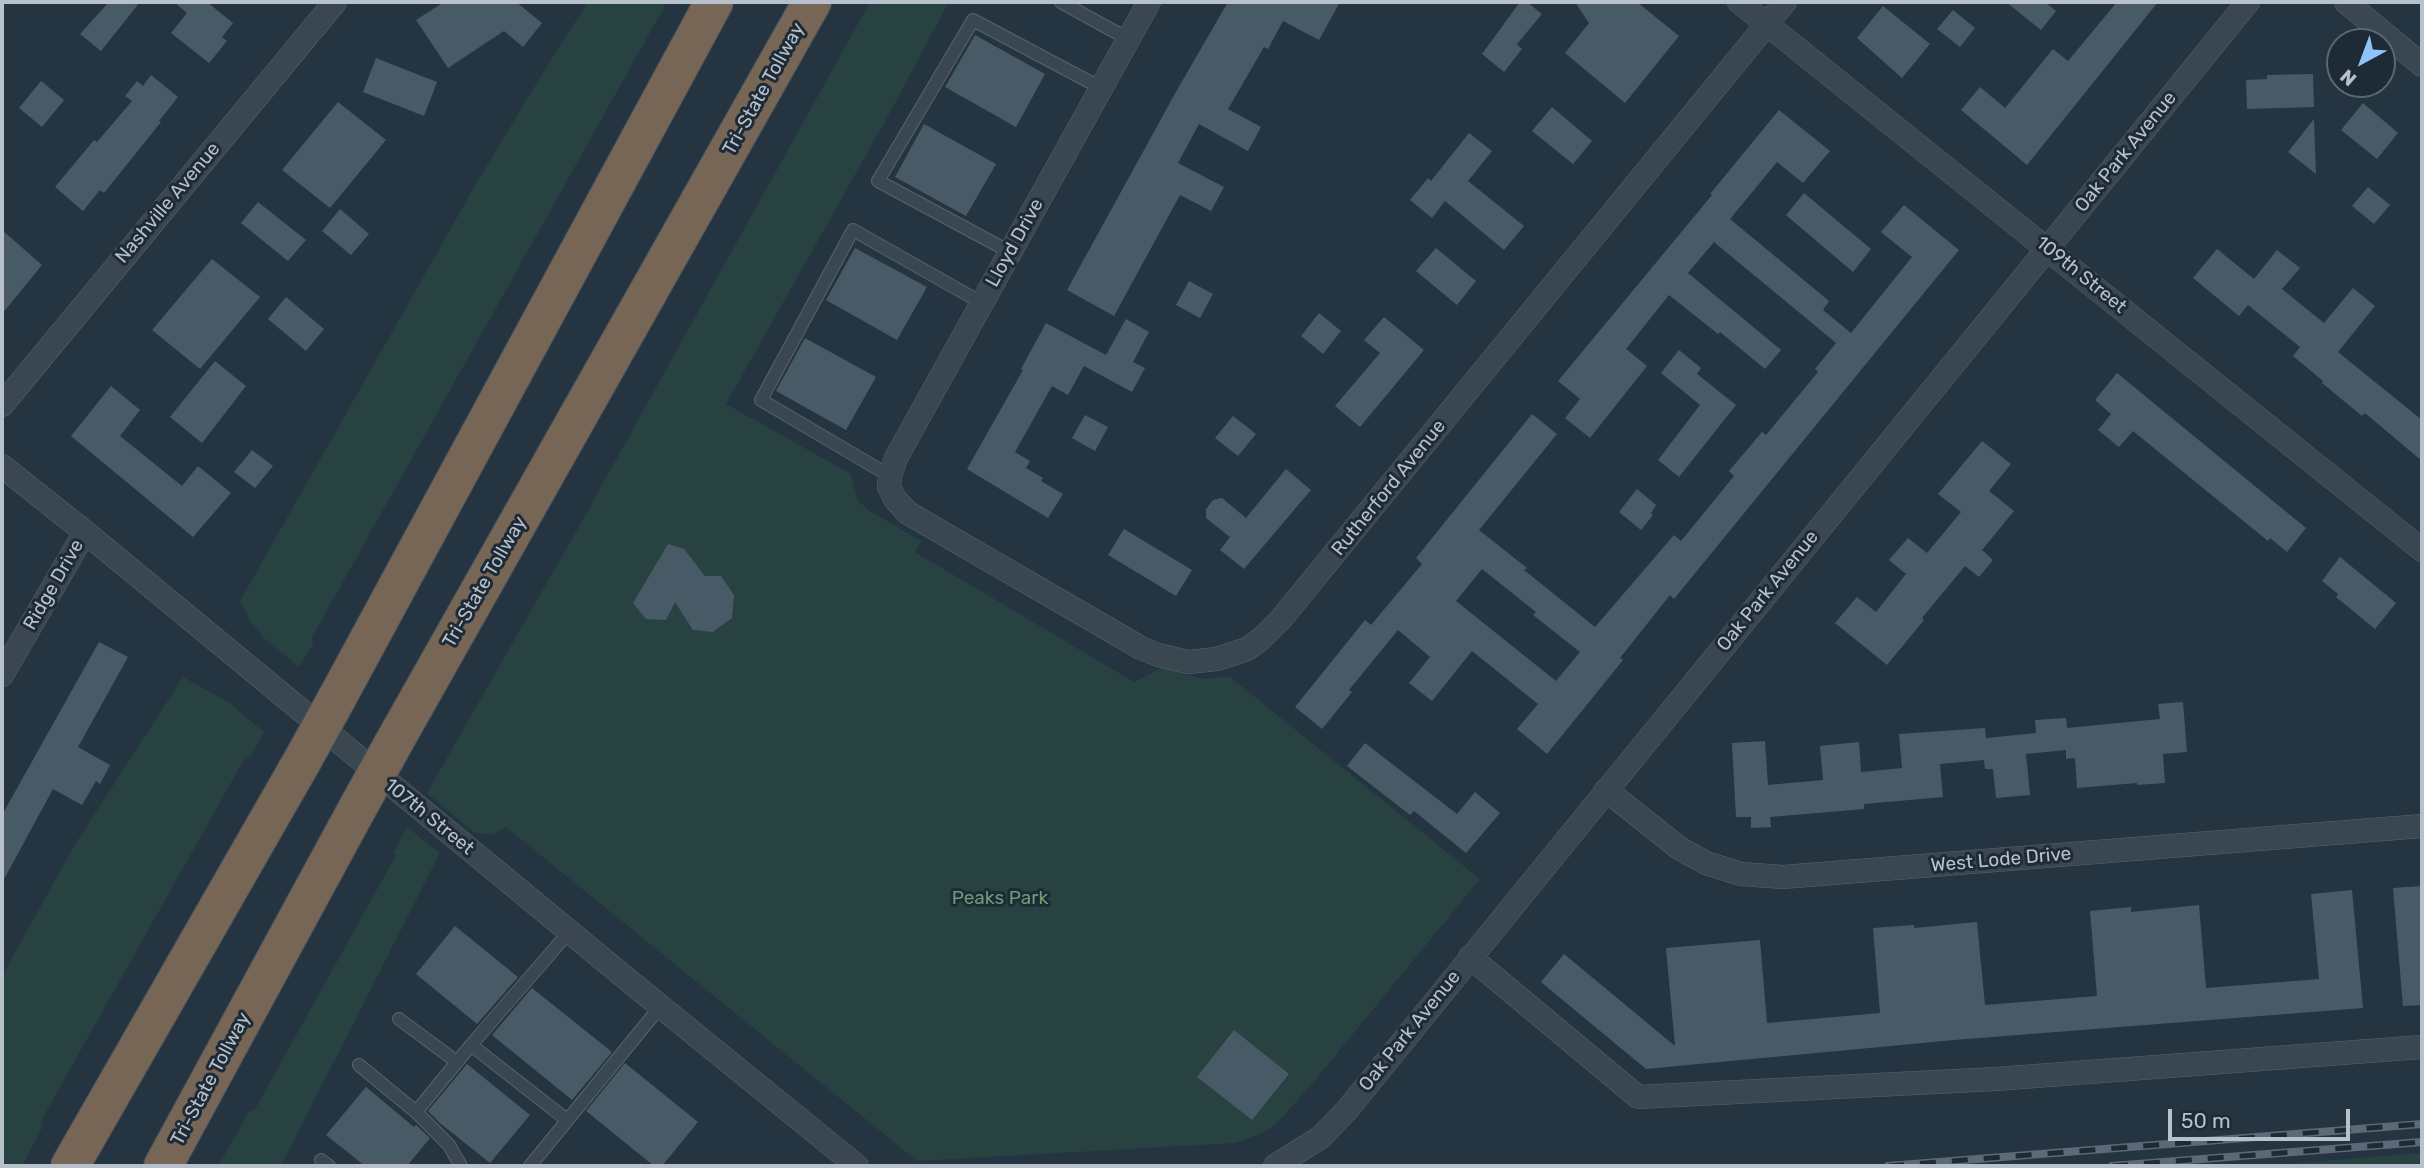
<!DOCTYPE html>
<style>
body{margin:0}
#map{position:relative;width:2424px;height:1168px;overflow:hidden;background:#253441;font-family:Rubik,sans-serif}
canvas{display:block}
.frame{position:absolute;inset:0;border:4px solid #b6c1cb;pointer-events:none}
.north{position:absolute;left:2326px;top:28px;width:70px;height:70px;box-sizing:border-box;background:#1e2b36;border:2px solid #5b6772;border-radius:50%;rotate:221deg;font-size:19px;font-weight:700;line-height:28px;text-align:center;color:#b6c1cb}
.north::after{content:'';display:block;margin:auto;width:24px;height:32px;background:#8dc4f9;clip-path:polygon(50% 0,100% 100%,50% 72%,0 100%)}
.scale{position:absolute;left:2168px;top:1109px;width:182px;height:32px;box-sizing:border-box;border:4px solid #b6c1cb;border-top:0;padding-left:9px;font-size:21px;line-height:24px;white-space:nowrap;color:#b6c1cb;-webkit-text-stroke:5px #1e2b36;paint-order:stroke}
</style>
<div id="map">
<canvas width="2424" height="1168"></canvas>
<div class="frame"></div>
<div class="north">N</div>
<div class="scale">50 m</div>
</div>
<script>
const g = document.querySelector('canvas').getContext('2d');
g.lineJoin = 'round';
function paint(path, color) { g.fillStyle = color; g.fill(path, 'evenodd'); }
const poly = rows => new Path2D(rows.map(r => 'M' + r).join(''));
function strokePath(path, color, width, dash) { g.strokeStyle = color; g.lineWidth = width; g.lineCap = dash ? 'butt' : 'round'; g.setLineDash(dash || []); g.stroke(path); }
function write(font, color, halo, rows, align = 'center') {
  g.font = font + ' Rubik,sans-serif'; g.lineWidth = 6; g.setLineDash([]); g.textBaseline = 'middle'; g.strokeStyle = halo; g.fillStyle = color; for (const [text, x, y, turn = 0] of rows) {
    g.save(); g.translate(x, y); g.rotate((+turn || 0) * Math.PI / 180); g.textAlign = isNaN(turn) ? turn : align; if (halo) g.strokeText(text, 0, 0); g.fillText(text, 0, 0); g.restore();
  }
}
paint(poly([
 [588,2,667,2,311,639,314,643,299,667,264,638,250,621,240,601,473,189,547,66],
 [870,2,949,2,888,116,726,404,851,474,858,501,870,511,921,541,915,552,1134,682,1162,668,1204,679,1229,676,1480,879,1311,1085,1279,1121,1263,1133,1235,1143,917,1161,506,827,492,835,475,833,427,793,577,530],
 [183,677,228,702,264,732,250,758,246,756,41,1121,44,1124,22,1166,2,1166,2,976,74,846],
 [407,827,440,853,281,1166,218,1166,250,1110,254,1111,396,855,393,853],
 [2422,1153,2422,1166,2262,1166]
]), '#274241');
paint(poly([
 [109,2,140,2,101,51,80,34],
 [174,2,207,2,233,23,222,37,227,41,209,63,171,33,187,13],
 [444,2,516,2,542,23,523,47,504,31,448,68,416,20],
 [1228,2,1340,2,1319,40,1283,21,1268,49,1264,47,1228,109,1261,127,1248,151,1199,124,1178,163,1224,187,1211,211,1180,195,1114,316,1067,290,1177,90],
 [1520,2,1527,2,1542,14,1517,44,1522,49,1504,72,1482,54],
 [1575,2,1637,2,1679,36,1625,103,1565,53,1589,23],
 [2006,2,2045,2,2056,11,2041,30],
 [2117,2,2158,2,2027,165,1961,110,1980,87,2005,108,2053,49,2068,61],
 [1883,6,1930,44,1902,78,1857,38],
 [1953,10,1975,28,1960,47,1937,29],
 [975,35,1045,74,1016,127,945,87],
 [376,58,437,82,424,116,363,92],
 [2313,74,2314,107,2247,109,2246,80,2267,79,2267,75],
 [151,75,178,97,159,121,161,122,104,193,100,190,83,211,55,187,94,140,97,142,132,101,125,96,137,81,143,86],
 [41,81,64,100,42,127,19,108],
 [338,102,386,140,330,208,282,170],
 [2363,103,2398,133,2377,159,2341,130],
 [1552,107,1592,141,1573,164,1532,131],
 [1779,110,1830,151,1803,183,1777,162,1730,219,1829,301,1823,310,1851,333,1912,257,1881,232,1904,205,1959,250,1674,599,1670,595,1620,658,1623,660,1547,754,1517,729,1538,704,1472,651,1432,701,1409,683,1430,657,1398,630,1349,690,1352,692,1322,729,1295,707,1365,620,1371,625,1422,564,1416,558,1532,414,1557,434,1479,530,1527,568,1524,570,1595,627,1674,535,1681,541,1734,476,1729,471,1762,432,1766,435,1818,372,1815,369,1836,343,1714,242,1688,273,1781,350,1765,369,1720,332,1718,334,1669,295,1626,349,1647,366,1590,438,1565,418,1580,399,1558,381,1712,195,1710,194],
 [1482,569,1536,612,1533,615,1580,652,1556,681,1456,601],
 [2314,119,2316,174,2288,152],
 [924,124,996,164,966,216,895,177],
 [1469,133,1492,151,1468,181,1524,226,1504,250,1445,201,1432,218,1410,200,1428,178,1431,181],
 [2368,187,2390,205,2374,224,2352,206],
 [1804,193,1871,249,1853,272,1786,215],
 [258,202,306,240,288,261,241,223],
 [340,209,369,234,351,255,322,231],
 [2,230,42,265,2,314],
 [855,248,927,287,897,340,826,300],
 [1436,248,1476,281,1457,305,1416,271],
 [2217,249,2254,279,2277,250,2300,268,2282,289,2324,323,2353,288,2375,306,2338,352,2422,420,2422,461,2365,413,2362,416,2322,383,2323,381,2293,356,2300,347,2248,305,2239,316,2193,278],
 [212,259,260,297,200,369,152,330],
 [1189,281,1213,294,1200,318,1176,305],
 [286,297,324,329,306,351,268,319],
 [1319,313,1341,331,1323,354,1301,336],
 [1384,317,1424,350,1360,427,1335,406,1380,353,1364,340],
 [1126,319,1149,332,1133,362,1145,368,1132,392,1084,366,1068,395,1052,386,1015,452,1030,461,1026,468,1043,478,1041,481,1063,494,1048,518,967,469,1023,370,1021,369,1046,323,1106,355],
 [805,338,876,377,846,430,776,391],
 [1679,350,1701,368,1697,374,1736,405,1679,477,1658,460,1700,405,1661,373],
 [215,361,246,386,202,443,170,417],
 [2117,373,2306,528,2287,552,2270,538,2268,541,2133,431,2119,447,2098,430,2111,414,2095,400],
 [111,386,140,410,120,436,182,486,198,466,231,493,193,537,71,436],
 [1085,415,1108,427,1095,451,1072,438],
 [1233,416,1256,434,1238,456,1215,438],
 [1982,441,2011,464,1989,491,2014,511,1982,550,1993,560,1979,577,1965,566,1922,618,1924,620,1887,665,1835,623,1857,597,1876,612,1906,574,1889,560,1908,538,1927,553,1961,512,1938,494],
 [252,450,273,466,255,488,234,472],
 [1286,469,1311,490,1244,569,1220,550,1230,537,1206,518,1206,509,1213,500,1222,498,1246,518],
 [1637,489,1656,505,1651,513,1653,515,1641,530,1619,512],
 [1124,529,1192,570,1176,596,1108,555],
 [668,544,684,549,705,576,721,576,734,595,732,618,713,632,693,630,675,602,666,620,646,619,633,603],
 [2340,557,2396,603,2375,629,2336,597,2338,594,2322,581],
 [99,642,128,657,78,747,110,765,100,784,96,781,82,805,53,789,2,883,2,815],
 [2183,702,2187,752,2163,754,2165,783,2137,785,2137,783,2077,788,2075,758,2066,759,2066,750,2026,754,2030,795,1996,798,1993,769,1985,769,1984,760,1940,764,1943,797,1864,804,1864,809,1770,817,1771,827,1751,828,1751,817,1736,817,1732,743,1765,741,1768,785,1823,780,1820,746,1859,742,1861,772,1902,768,1899,734,1985,728,1986,738,2036,733,2035,720,2066,718,2067,728,2160,719,2158,704],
 [1365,743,1457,814,1475,792,1500,813,1466,853,1414,811,1410,815,1347,766],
 [2422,886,2422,1005,2403,1006,2393,888],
 [2352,890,2363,1008,1954,1040,1646,1069,1541,982,1564,954,1675,1046,1666,948,1760,940,1767,1023,1880,1013,1873,928,1914,925,1914,928,1977,922,1985,1005,2097,996,2090,911,2131,907,2131,912,2199,905,2206,988,2319,979,2311,894],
 [455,926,518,977,477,1024,416,974],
 [532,988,612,1052,572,1100,492,1035],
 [1234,1030,1289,1074,1252,1120,1197,1077],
 [625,1063,698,1122,662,1166,654,1166,586,1111],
 [467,1064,530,1115,490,1163,441,1124,428,1111],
 [366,1087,414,1127,416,1125,430,1138,407,1166,365,1166,326,1135]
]), '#495a67');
const lane = poly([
 [1061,2,1128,39],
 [1010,252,878,181,973,20,1101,88],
 [890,476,761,400,853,230,982,303],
 [399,1019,457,1062],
 [471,1045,569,932],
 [359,1065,416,1112],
 [321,1160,329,1166],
 [461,1166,449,1145,416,1112,471,1045,567,1120],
 [530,1166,660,1007]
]);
const street = poly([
 [1149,2,896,458,890,476,889,487,895,499,908,513,1141,648,1158,655,1188,662,1217,659,1247,649,1261,639,1281,619,1785,2],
 [1739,2,2422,550],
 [2346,2,2422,65],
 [2,405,335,2],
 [2,466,85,532,628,980,857,1166],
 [2,675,85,532],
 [1606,790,1679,848,1706,863,1741,874,1783,877,2422,826],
 [1470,957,1638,1097,1996,1079,2422,1047],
 [1275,1166,1321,1137,1347,1110,2248,2]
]);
const highway = poly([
 [337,698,714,2],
 [393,744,812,2],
 [70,1166,301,763],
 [163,1166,357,809]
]);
strokePath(lane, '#57646e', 14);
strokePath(street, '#57646e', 24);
strokePath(highway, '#44515b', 40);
strokePath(lane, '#3a4650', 12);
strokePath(street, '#3a4650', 23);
strokePath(highway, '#776656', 38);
const rail = poly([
 [1888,1166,2422,1124],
 [2112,1166,2422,1142]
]);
strokePath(rail, '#5c6a77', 8);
strokePath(rail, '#1e2b36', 5, [16]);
const highwayBridge = poly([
 [301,763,337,698],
 [357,809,393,744]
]);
strokePath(highwayBridge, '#44515b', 40, []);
strokePath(highwayBridge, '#776656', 38);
write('19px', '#b6c1cb', '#1e2b36', [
 ["Tri-State Tollway",764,89,-61],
 ["Oak Park Avenue",2126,152,-51],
 ["Nashville Avenue",168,203,-50],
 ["Lloyd Drive",1015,243,-61],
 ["109th Street",2081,275,39],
 ["Rutherford Avenue",1389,488,-51],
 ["Tri-State Tollway",485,582,-60],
 ["Ridge Drive",54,585,-60],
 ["Oak Park Avenue",1768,591,-51],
 ["107th Street",429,817,39],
 ["West Lode Drive",2001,860,-5],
 ["Oak Park Avenue",1410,1031,-51],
 ["Tri-State Tollway",211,1079,-62]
]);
write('19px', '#6d9c72', '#1e2b36', [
 ["Peaks Park",1000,899]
]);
</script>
